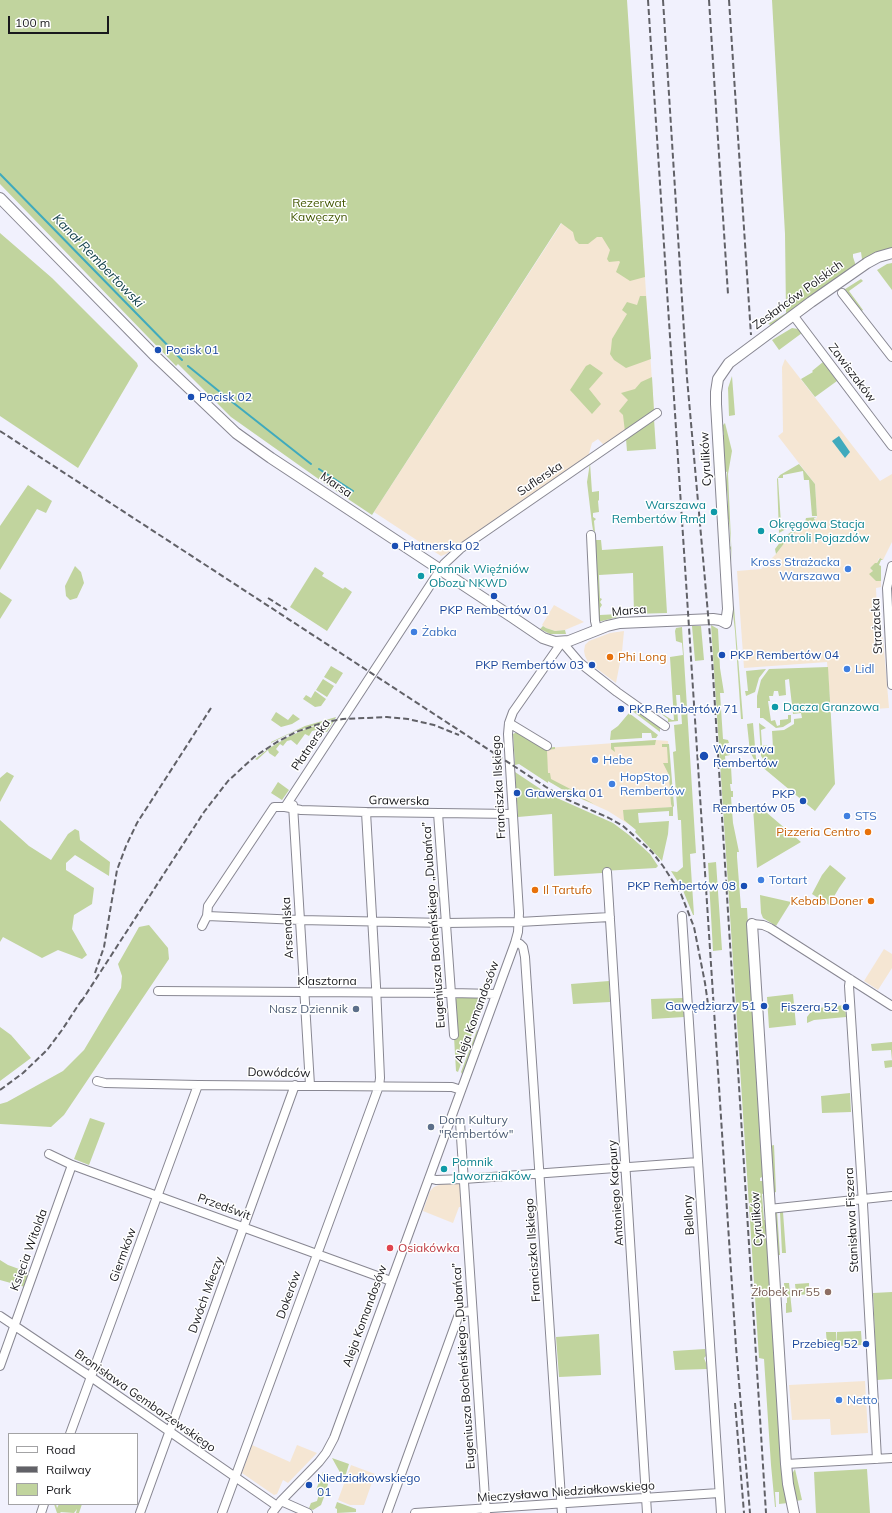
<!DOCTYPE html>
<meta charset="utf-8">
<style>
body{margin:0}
#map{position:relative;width:892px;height:1513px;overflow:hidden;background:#f1f1fd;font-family:Mulish,sans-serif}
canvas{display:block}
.legend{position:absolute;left:8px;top:1433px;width:130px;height:72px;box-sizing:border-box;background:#fff;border:1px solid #a3a3a5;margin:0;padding:5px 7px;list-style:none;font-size:12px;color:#19191d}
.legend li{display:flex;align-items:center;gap:8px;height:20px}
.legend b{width:20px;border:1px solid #a3a3a5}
.scale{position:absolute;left:8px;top:16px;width:101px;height:18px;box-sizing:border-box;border:2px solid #19191d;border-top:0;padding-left:5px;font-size:12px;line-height:14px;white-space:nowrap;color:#19191d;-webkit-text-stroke:3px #fff;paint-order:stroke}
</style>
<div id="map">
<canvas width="892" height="1513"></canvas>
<ul class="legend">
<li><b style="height:5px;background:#fff"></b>Road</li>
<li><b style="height:5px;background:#616167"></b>Railway</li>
<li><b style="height:11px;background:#c1d49e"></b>Park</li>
</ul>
<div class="scale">100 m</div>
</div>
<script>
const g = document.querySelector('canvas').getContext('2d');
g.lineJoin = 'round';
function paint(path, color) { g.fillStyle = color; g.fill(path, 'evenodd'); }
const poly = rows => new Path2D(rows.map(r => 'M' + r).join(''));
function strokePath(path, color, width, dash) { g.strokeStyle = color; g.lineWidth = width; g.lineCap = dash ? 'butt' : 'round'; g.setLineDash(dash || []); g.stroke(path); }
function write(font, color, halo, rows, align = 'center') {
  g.font = font + ' Mulish,sans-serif'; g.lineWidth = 3; g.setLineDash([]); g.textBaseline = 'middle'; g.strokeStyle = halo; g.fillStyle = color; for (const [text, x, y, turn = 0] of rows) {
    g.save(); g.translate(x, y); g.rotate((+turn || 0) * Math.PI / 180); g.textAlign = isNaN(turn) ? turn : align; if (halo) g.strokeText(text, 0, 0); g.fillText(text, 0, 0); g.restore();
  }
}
paint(poly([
 [624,127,635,129,654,411,605,446,598,439,592,443,588,457,446,554,441,556,374,512],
 [785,359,880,481,892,474,892,542,883,560,879,558,877,563,870,568,873,571,876,581,881,581,881,587,876,588,878,634,883,638,889,708,831,712,827,662,744,668,737,571,761,569,776,554,789,537,809,522,817,518,815,484,778,436,783,432,782,367],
 [554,605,584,622,565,630,555,631,546,628,542,625],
 [624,631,622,652,616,683,588,662,585,656,584,651,585,645,589,641,610,633],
 [656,740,668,741,673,807,632,810,633,827,608,811,570,794,548,781,546,748],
 [884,949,892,954,892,968,878,990,864,981],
 [459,1183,461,1184,463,1207,459,1207,453,1223,423,1211,430,1191,434,1187,441,1184],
 [865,1381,868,1433,831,1435,830,1419,792,1420,789,1385],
 [252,1445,290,1462,297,1445,317,1453,288,1483,283,1480,277,1494,274,1495,242,1473],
 [351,1465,375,1474,364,1505,350,1505,338,1500]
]), '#f5e6d3');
paint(poly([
 [0,0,627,0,645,277,630,281,616,272,620,262,619,261,609,262,607,259,610,250,602,237,597,237,588,244,579,244,575,240,573,232,561,223,372,515,327,485,231,417,178,364,176,366,0,184],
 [772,0,892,0,892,250,864,260,862,259,861,252,853,254,853,257,855,263,855,267,771,325,768,324,786,313,785,234],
 [0,233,52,278,137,363,138,366,78,468,0,416],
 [892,263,892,290,877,270,887,264],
 [861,279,863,281,849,291,863,310,860,312,842,291],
 [640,296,646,296,651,359,626,368,614,360,610,354,611,349,612,339,627,314,622,310,627,302,637,305],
 [792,328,798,329,802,333,779,350,772,340],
 [823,362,837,381,815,397,801,379,813,372,812,371],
 [590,364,603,373,589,389,601,404,592,414,570,390,586,366],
 [732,376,735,415,729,416,728,388],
 [652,377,654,411,625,432,623,415,619,411,628,400,621,393,635,389,641,382],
 [654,419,656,449,627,451,626,439],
 [725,423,732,451,728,474,732,563,731,550,729,548,731,546,729,520,727,518,728,500,727,490,725,488,727,472,724,471,722,435,724,435,722,426],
 [590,463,592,492,599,491,599,500,598,501,599,512,593,513,593,517,596,519,594,521,595,532,593,530,592,524,587,482],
 [799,464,815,484,817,516,812,516,809,480,804,480,803,471,783,475,783,478,778,478,781,524,786,524,786,529,779,533,777,479,780,475],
 [28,485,52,501,46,513,37,509,0,570,0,526],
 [817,517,814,518,815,521,809,522,789,537,776,554,775,549,784,537,805,522,806,518],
 [594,540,601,540,602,550,663,546,667,613,634,614,633,573,599,575,600,598,602,599,600,602,602,605,600,608,600,615,619,614,618,617,598,622],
 [880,558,883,560,881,560,879,565,881,566,881,581,876,581,869,574,873,571,870,568,875,563,877,563],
 [75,566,81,572,84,583,77,598,70,600,66,596,65,586],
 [315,567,324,573,322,576,327,579,343,589,345,587,352,592,327,631,290,607],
 [0,592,12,600,0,619],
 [732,605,734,607,743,719,741,719,735,631],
 [711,625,718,629,720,668,724,693,720,693,723,739,728,740,729,743,724,744,725,748,729,748,730,755,725,756,726,768,731,767,732,784,730,784,731,791,733,791,733,797,731,797,733,823,739,852,737,852,737,857,741,908,747,908,764,1176,760,1178,760,1181,764,1181,765,1193,762,1194,764,1220,767,1220,788,1503,779,1504,779,1492,775,1492,776,1507,775,1507,771,1465,764,1359,759,1358],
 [543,626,546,628,555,631,565,630,566,634,550,634,540,629],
 [692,626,701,626,704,660,695,661],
 [682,627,696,853,690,854,694,915,693,915,682,888,671,871,677,872,683,867,681,820,678,820,673,752,676,751,674,725,682,724,680,695,676,695,678,721,668,722,668,719,652,707,672,720,674,720,670,657,683,655,682,643,676,641,675,631,676,628],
 [331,666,343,673,336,684,324,677],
 [828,667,835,784,815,811,755,761,750,752,747,724,753,723,756,758,761,766,766,763,761,756,759,723,766,728,761,730,762,746,767,745,767,749,773,748,772,731,784,730,794,724,794,719,802,718,801,713,793,714,789,679,785,680,786,695,779,696,778,691,774,691,773,696,769,696,770,701,768,701,771,721,775,720,777,726,780,725,780,720,788,719,788,715,791,715,791,722,783,727,776,728,763,718,760,718,760,708,757,708,757,696,761,680,769,669],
 [766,669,759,678,755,692,746,696,745,691,748,691,746,671],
 [323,679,334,686,327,697,316,690],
 [315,691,326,699,321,706,315,707,303,699,306,695,311,698],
 [633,708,647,716,660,727,660,732,631,710],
 [276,712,288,720,293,714,300,719,292,724,281,727,271,720],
 [629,713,658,735,656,738,652,738,651,733,642,733,642,738,610,740,611,731,618,726],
 [336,717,335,719,293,732,271,743,271,742,305,726],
 [334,721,327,732,324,731,321,733,316,730,312,731,309,736,305,734,297,745,291,740,287,741,283,746,280,744,276,749,279,752,275,757,269,753,268,750,257,760,255,759,268,749,288,737,308,728],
 [517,732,546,748,555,747,555,749,547,750,548,773,550,773,551,779,582,795,581,797,594,804,570,794,548,781,548,783,519,764,515,765,513,734],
 [656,740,655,745,614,747,615,752,611,749,611,743],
 [662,744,669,744,674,806,673,807,673,816,669,816,669,811,638,813,639,823,669,821,668,834,662,861,635,832,636,830,624,820,623,810,672,807,671,804,669,775,663,763,668,763,667,747,662,747],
 [7,772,14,776,0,802,0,778],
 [515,772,548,794,613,823,629,835,650,854,658,866,656,868,602,871,602,873,554,876,552,814,518,817],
 [278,782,289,790,282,800,271,793],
 [759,806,801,842,757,868,753,808],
 [0,817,0,820,29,846,51,860,68,834,75,829,79,831,80,840,110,862,109,876,75,855,66,863,66,870,94,888,92,904,74,915,72,929,87,955,82,959,58,950,42,958,3,937,0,942],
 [716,862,722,950,713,951,708,863],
 [830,865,846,878,839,888,829,905,812,894,822,875],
 [760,895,791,902,776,926,763,918,761,913],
 [149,925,168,948,169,959,64,1115,51,1127,0,1124,0,1104,7,1102,63,1071,84,1050,121,988,122,976,118,964,139,927],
 [609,981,610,1002,573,1004,571,984],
 [793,994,796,1025,769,1028,767,997],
 [457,997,485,997,485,999,458,1072,456,1071,454,1037,455,1002],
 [683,998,684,1017,652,1019,651,999],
 [845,1005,846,1017,814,1020,807,1023,807,1017,810,1013,818,1008],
 [0,1027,11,1035,31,1058,0,1081],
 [477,1030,479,1031,463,1074,462,1074,461,1072],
 [892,1042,892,1067,885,1068,884,1061,892,1060,891,1050,872,1051,871,1044],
 [850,1093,851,1112,822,1113,821,1096],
 [90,1118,105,1123,89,1165,74,1159],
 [774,1145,776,1192,773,1193,770,1146],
 [777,1211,780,1255,778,1255,775,1212],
 [780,1212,783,1212,786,1253,782,1253],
 [0,1260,8,1265,30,1273,25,1287,0,1280],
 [784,1283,789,1283,792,1312,786,1313,786,1303,787,1303,787,1297,785,1297],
 [809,1283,809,1294,800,1295,796,1293,795,1284],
 [892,1292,892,1379,877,1380,873,1293],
 [861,1331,862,1345,837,1346,837,1332],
 [826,1332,836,1332,837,1347,827,1347],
 [599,1334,601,1375,559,1377,556,1337],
 [705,1349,706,1356,704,1358,706,1363,707,1369,675,1370,673,1351],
 [332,1458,349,1464,345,1477,342,1476],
 [795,1469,802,1500,796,1501,792,1478,792,1474],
 [867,1469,870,1513,816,1513,814,1472],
 [323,1472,328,1484,325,1495,318,1492,316,1490],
 [319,1494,324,1497,321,1505,313,1510,309,1508,311,1503,317,1501],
 [337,1502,356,1509,356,1512,337,1513,337,1509,335,1508],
 [54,1504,56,1504,57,1508,59,1504,82,1504,79,1513,76,1513,77,1509,74,1513,60,1512,61,1513,57,1513]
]), '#c1d49e');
paint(poly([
 [839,436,850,452,845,458,832,441]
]), '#40aabd');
strokePath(poly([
 [0,174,182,360],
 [188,366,231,401,311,464],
 [319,469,353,491]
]), '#40aabd', 2);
const minor = poly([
 [842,293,892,357],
 [793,315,892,446],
 [591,535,595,621,597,629],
 [892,566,887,588,892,685],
 [509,723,547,746],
 [293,805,310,1085],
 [285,807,444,564,460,549,657,413],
 [438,813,454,1035],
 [607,872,647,1513],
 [207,916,300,920,446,923,519,922,610,917],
 [682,916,721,1513],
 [752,924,763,925,770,928,892,1006],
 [202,926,207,916,208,906,274,807,285,807,301,810,366,812,512,814],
 [515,943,520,944,523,947,525,957,562,1513],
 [850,979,849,986,863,1204,877,1459],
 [158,991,451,993,496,994],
 [97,1081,105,1083,198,1085,452,1087,461,1090],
 [460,1122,486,1513],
 [49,1154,72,1165,391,1281],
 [429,1178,436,1180,464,1179,698,1162],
 [769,1209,892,1196],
 [0,1316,91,1377,277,1506],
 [0,1366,72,1165],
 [70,1434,198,1085],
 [786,1464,892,1458],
 [281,1501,308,1513],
 [41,1513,44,1504],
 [140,1513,295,1085],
 [222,1513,379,1086,380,1078,376,986,366,812],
 [272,1513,281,1501,319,1462,326,1453,334,1438,515,943,518,932,519,913,508,734,509,723,513,712,562,642,580,663,617,692,665,726],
 [387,1513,458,1317,463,1312,472,1311],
 [415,1513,719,1493]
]);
const major = poly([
 [0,198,155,356,236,433,271,458,512,617,543,638,555,642,569,641,607,626,620,623,713,619,720,620,726,623,728,609,716,404,716,392,718,379,729,363,811,302,867,263,878,257,892,253],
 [752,924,786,1464,788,1484,794,1513]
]);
strokePath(minor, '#888792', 10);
strokePath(major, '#888792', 12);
strokePath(minor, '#fff', 8);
strokePath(major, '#fff', 10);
strokePath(poly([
 [648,0,736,1347,750,1513],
 [663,0,687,378,712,659,766,1513],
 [709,0,728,294],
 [729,0,751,335],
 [0,431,546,787,566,799,609,818,623,826,652,852,663,866,681,894,694,927,705,983,709,1011],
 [268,598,287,610],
 [95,973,104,947,117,870,126,846,137,823,211,708],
 [81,1002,204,812,228,781,254,757,277,742,296,732,325,722,343,719,387,717,408,719,434,725,459,735],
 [0,1090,23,1073,47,1050,62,1030,83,998],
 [735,1403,744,1513]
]), '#616167', 2, [6, 3]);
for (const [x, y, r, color] of [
 [158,350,4,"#1a4fb4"],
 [191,397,4,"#1a4fb4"],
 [714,512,4,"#0f9aa8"],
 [761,531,4,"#0f9aa8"],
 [395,546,4,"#1a4fb4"],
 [848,569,4,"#3f7fe0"],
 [421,576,4,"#0f9aa8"],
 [494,596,4,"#1a4fb4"],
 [414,632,4,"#3f7fe0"],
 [722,655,4,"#1a4fb4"],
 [610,657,4,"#e8710a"],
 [592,665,4,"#1a4fb4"],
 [847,669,4,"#3f7fe0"],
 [775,707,4,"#0f9aa8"],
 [621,709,4,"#1a4fb4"],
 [704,756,5,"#1a4fb4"],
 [595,760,4,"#3f7fe0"],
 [612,784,4,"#3f7fe0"],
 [517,793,4,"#1a4fb4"],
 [803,801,4,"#1a4fb4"],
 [847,816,4,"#3f7fe0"],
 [868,832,4,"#e8710a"],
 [761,880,4,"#3f7fe0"],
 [744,886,4,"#1a4fb4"],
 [535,890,4,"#e8710a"],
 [871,901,4,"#e8710a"],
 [764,1006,4,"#1a4fb4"],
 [846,1007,4,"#1a4fb4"],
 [356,1009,4,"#5c6f8a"],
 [431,1127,4,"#5c6f8a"],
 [444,1169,4,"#0f9aa8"],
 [390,1248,4,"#e0444e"],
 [828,1292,4,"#8d6e63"],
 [866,1344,4,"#1a4fb4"],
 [839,1400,4,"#3f7fe0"],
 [309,1485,4,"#1a4fb4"]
]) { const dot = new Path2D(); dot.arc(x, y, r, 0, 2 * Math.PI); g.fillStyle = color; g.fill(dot); strokePath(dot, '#fff', 1.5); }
write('12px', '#445804', '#fff', [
 ["Rezerwat",319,203],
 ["Kawęczyn",319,217]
]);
write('12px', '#19191d', '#fff', [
 ["Zesłańców Polskich",798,295,-36],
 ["Zawiszaków",852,373,53],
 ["Cyrulików",706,459,-93],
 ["Suflerska",540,479,-34],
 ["Marsa",336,485,34],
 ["Marsa",629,611,-5],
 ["Strażacka",877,626,-93],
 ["Płatnerska",311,745,-56],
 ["Franciszka Ilskiego",499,787,-93],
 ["Grawerska",399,801,1],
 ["Eugeniusza Bocheńskiego „Dubańca”",434,925,-94],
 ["Arsenalska",288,928,-93],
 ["Klasztorna",327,981],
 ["Aleja Komandosów",477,1012,-70],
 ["Dowódców",279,1073,1],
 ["Antoniego Kacpury",616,1193,-94],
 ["Przedświt",224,1207,20],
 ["Bellony",689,1215,-94],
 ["Cyrulików",757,1219,-94],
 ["Stanisława Fiszera",852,1220,-93],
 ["Księcia Witolda",29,1250,-70],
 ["Franciszka Ilskiego",533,1250,-94],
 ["Giermków",123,1255,-70],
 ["Dwóch Mieczy",206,1295,-70],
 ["Dokerów",289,1295,-70],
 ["Aleja Komandosów",365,1316,-70],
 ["Eugeniusza Bocheńskiego „Dubańca”",464,1366,-94],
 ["Bronisława Gembarzewskiego",145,1401,35],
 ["Mieczysława Niedziałkowskiego",566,1492,-4]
]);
write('12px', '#164399', '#fff', [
 ["Pocisk 01",166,350],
 ["Pocisk 02",199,397],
 ["Płatnerska 02",403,546],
 ["PKP Rembertów 01",494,610,"center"],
 ["PKP Rembertów 04",730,655],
 ["PKP Rembertów 03",584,665,"right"],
 ["PKP Rembertów 71",629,709],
 ["Warszawa",713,749],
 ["Rembertów",713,763],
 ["Grawerska 01",525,793],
 ["PKP",795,794,"right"],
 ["Rembertów 05",795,808,"right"],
 ["PKP Rembertów 08",736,886,"right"],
 ["Gawędziarzy 51",756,1006,"right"],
 ["Fiszera 52",838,1007,"right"],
 ["Przebieg 52",858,1344,"right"],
 ["Niedziałkowskiego",317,1478],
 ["01",317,1492]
], 'left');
write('12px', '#0d838f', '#fff', [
 ["Warszawa",706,505,"right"],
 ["Rembertów Rmd",706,519,"right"],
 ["Okręgowa Stacja",769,524],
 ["Kontroli Pojazdów",769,538],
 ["Pomnik Więźniów",429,569],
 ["Obozu NKWD",429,583],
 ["Dacza Granzowa",783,707],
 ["Pomnik",452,1162],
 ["Jaworzniaków",452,1176]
], 'left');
write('12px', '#366cbe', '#fff', [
 ["Kross Strażacka",840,562,"right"],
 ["Warszawa",840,576,"right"],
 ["Żabka",422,632],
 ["Lidl",855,669],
 ["Hebe",603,760],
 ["HopStop",620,777],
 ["Rembertów",620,791],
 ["STS",855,816],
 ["Tortart",769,880],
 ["Netto",847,1400]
], 'left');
write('12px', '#c56008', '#fff', [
 ["Phi Long",618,657],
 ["Pizzeria Centro",860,832,"right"],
 ["Il Tartufo",543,890],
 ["Kebab Doner",863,901,"right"]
], 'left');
write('12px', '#4e5e75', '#fff', [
 ["Nasz Dziennik",348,1009],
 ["Dom Kultury",439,1120,"left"],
 ["\"Rembertów\"",439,1134,"left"]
], 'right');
write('12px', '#be3a42', '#fff', [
 ["Osiakówka",398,1248]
], 'left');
write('12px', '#785e54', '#fff', [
 ["Żłobek nr 55",820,1292]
], 'right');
write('italic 13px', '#16444d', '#fff', [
 ["Kanał Rembertowski",98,261,46]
]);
</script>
